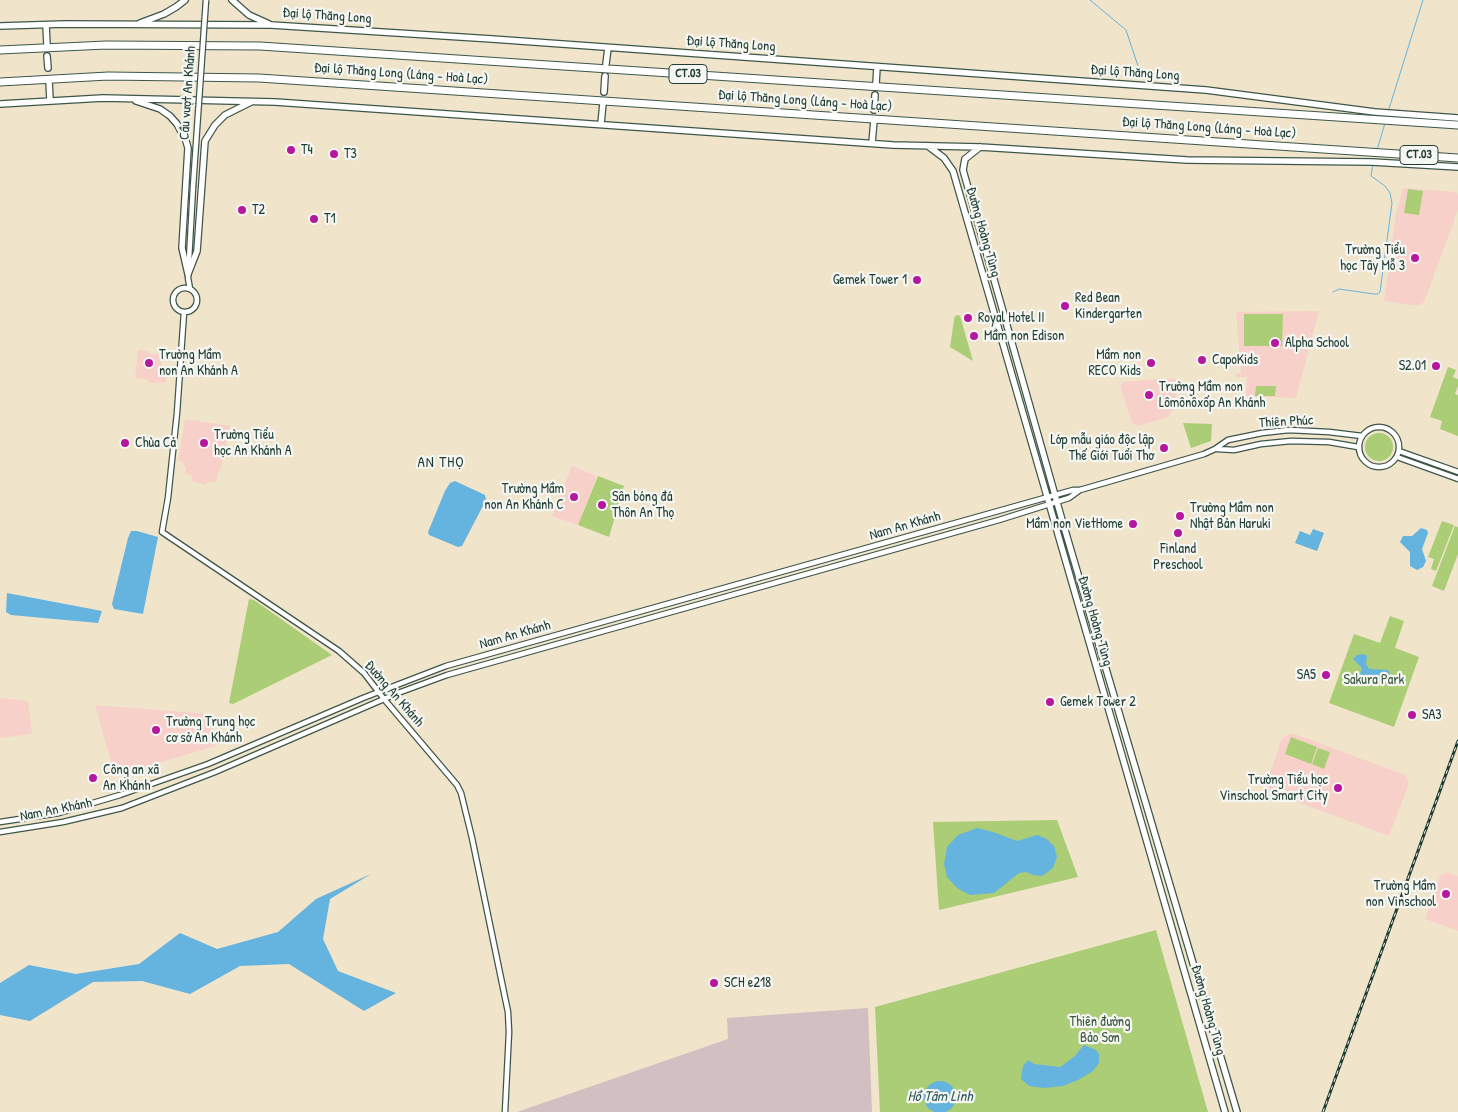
<!DOCTYPE html>
<meta charset="utf-8">
<style>
body{margin:0}
canvas{display:block;background:#f0e4ca}
</style>
<canvas width="1458" height="1112"></canvas>
<script>
const g = document.querySelector('canvas').getContext('2d');
g.lineJoin = 'round';
function paint(path, color) { g.fillStyle = color; g.fill(path, 'evenodd'); }
const poly = rows => new Path2D(rows.map(r => 'M' + r).join(''));
function strokePath(path, color, width, dash) { g.strokeStyle = color; g.lineWidth = width; g.lineCap = dash ? 'butt' : 'round'; g.setLineDash(dash || []); g.stroke(path); }
function write(font, color, halo, rows, align = 'center') {
  g.font = font + ' "Patrick Hand",sans-serif'; g.lineWidth = 4.5; g.setLineDash([]); g.textBaseline = 'middle'; g.strokeStyle = halo; g.fillStyle = color; for (const [text, x, y, turn = 0] of rows) {
    g.save(); g.translate(x, y); g.rotate((+turn || 0) * Math.PI / 180); g.textAlign = isNaN(turn) ? turn : align; if (halo) g.strokeText(text, 0, 0); g.fillText(text, 0, 0); g.restore();
  }
}
paint(poly([
 [1403,188,1457,192,1458,195,1458,210,1424,302,1418,306,1384,301,1396,214],
 [1319,311,1296,398,1246,396,1247,377,1236,377,1236,374,1241,373,1236,312],
 [138,350,148,351,149,353,162,355,161,370,166,371,166,382,150,383,147,379,135,378],
 [1173,378,1176,380,1176,405,1168,417,1138,426,1132,423,1120,386,1123,382],
 [185,419,230,426,222,464,215,483,207,481,206,485,192,481,192,475,185,474,186,467,183,466,184,463,178,461],
 [572,466,597,476,578,525,552,516],
 [0,698,28,701,32,734,0,738],
 [95,705,208,714,215,746,115,776],
 [1292,733,1405,775,1409,784,1389,836,1268,791,1268,779,1282,738],
 [1446,872,1458,876,1458,931,1425,919,1440,876]
]), '#f7d1c9');
paint(poly([
 [868,1008,872,1112,517,1112,728,1039,727,1018]
]), '#d2bfc1');
paint(poly([
 [1408,189,1423,191,1419,215,1404,213],
 [1244,314,1283,314,1282,346,1244,346],
 [958,315,960,316,973,361,950,347,954,320,955,316],
 [1448,367,1456,370,1453,377,1458,379,1458,386,1455,394,1458,395,1458,436,1440,429,1442,421,1430,417],
 [1256,386,1276,386,1275,396,1255,396],
 [1183,423,1212,424,1211,441,1191,448],
 '1365 447a14 14 0 1 1 28 0a14 14 0 1 1-28 0Z',
 [598,476,624,486,609,537,578,525],
 [1442,521,1454,525,1436,571,1431,569,1434,559,1428,557],
 [1455,526,1458,527,1458,554,1444,591,1432,586],
 [249,599,254,600,332,655,233,704,229,703],
 [1390,616,1404,621,1395,648,1419,657,1394,727,1329,703,1354,634,1380,643],
 [1291,737,1317,747,1311,764,1285,754],
 [1318,748,1330,752,1324,769,1312,764],
 [1057,820,1078,877,939,910,933,822],
 [1156,930,1208,1112,880,1112,875,1007]
]), '#aacd76');
paint(poly([
 [455,481,485,495,486,500,462,546,458,547,429,535,428,532,445,491,450,483],
 [1421,528,1427,530,1428,533,1422,549,1426,561,1423,567,1417,570,1410,566,1410,552,1400,542,1403,536,1412,536],
 [1313,529,1324,533,1317,551,1295,543,1300,531,1310,535],
 [131,531,137,531,158,537,143,614,114,609,112,604,128,538],
 [7,593,102,611,98,623,11,615,6,612],
 [1364,654,1367,656,1366,664,1369,669,1388,670,1390,673,1380,680,1370,675,1359,677,1362,668,1353,659,1357,655],
 [977,828,993,832,1017,841,1037,835,1047,839,1054,846,1057,857,1053,868,1042,876,1033,875,1026,872,1019,873,994,893,970,895,957,888,947,877,944,864,947,847,958,835],
 [371,874,330,899,323,939,338,971,396,993,364,1011,289,964,240,966,190,994,142,981,93,982,30,1021,0,1015,0,983,29,965,76,974,139,964,180,933,217,949,278,932,316,899],
 [1084,1045,1096,1050,1099,1054,1099,1063,1093,1071,1078,1080,1063,1086,1044,1088,1029,1086,1021,1079,1023,1066,1028,1060,1034,1064,1060,1067,1075,1056],
 '924 1097a16 16 0 1 1 32 0a16 16 0 1 1-32 0Z'
]), '#65b3df');
strokePath(poly([
 [1090,0,1126,30,1138,66,1140,78],
 [1388,112,1423,0],
 [1377,150,1385,123],
 [1333,292,1339,289,1374,294,1378,294,1380,292,1392,203,1390,193,1385,186,1371,176,1373,163]
]), '#65b3df', 1);
const minor = poly([
 '173 300a12 12 0 1 1 24 0a12 12 0 1 1-24 0Z',
 [190,289,188,278,193,187],
 [184,312,177,413,168,498,162,532,339,651,364,673,384,699,457,785,461,793,472,838,508,1012,509,1032,505,1112],
 '1359 447a20 20 0 1 1 40 0a20 20 0 1 1-40 0Z',
 [1217,449,1234,450,1261,444,1291,441,1329,442,1358,447],
 [1399,451,1458,472],
 [1397,457,1458,479],
 [0,822,59,813,120,795,208,764,363,698,446,666,1073,490,1080,490,1204,454,1215,449,1228,440,1262,433,1289,430,1329,432,1362,436],
 [0,832,63,822,122,808,215,772,398,693,447,675,999,520,1069,498,1080,490]
]);
const major = poly([
 [232,0,249,15,269,24],
 [140,23,164,14,176,7,185,0],
 [46,25,47,45],
 [0,26,65,24,271,25,492,39,1206,90,1375,112,1458,118],
 [47,56,48,68],
 [606,64,608,48],
 [49,81,50,100],
 [876,84,877,67],
 [604,92,605,76],
 [136,101,160,109,170,116,177,124,186,141,188,148,182,248,188,274],
 [0,104,103,98,275,102,893,145,980,147,1187,160,1372,162,1458,167],
 [874,110,875,95],
 [601,124,603,103],
 [872,143,874,120],
 [928,146,944,158,953,171,1225,1112],
 [980,147,965,159,963,170,1062,520,1237,1112],
 [188,274,197,251,205,141,215,125,225,115,251,102]
]);
const highway = poly([
 [0,50,106,45,260,46,1458,125],
 [0,82,108,76,259,78,1458,158]
]);
strokePath(minor, '#3e564a', 7);
strokePath(major, '#3e564a', 8);
strokePath(highway, '#3e564a', 9);
strokePath(minor, '#fff', 4.5);
strokePath(major, '#fff', 5.5);
strokePath(highway, '#fff', 7);
const rail = poly([
 [1323,1112,1458,741]
]);
strokePath(rail, '#1f3d34', 3);
strokePath(rail, '#f6f6f2', 1, [4]);
const minorBridge = poly([
 [193,187,206,0]
]);
strokePath(minorBridge, '#3e564a', 7, []);
strokePath(minorBridge, '#fff', 4.5);
for (const [x, y, r, color] of [
 [291,150,5,"#b5179e"],
 [334,154,5,"#b5179e"],
 [242,210,5,"#b5179e"],
 [314,219,5,"#b5179e"],
 [1415,258,5,"#b5179e"],
 [917,280,5,"#b5179e"],
 [1065,306,5,"#b5179e"],
 [968,318,5,"#b5179e"],
 [974,336,5,"#b5179e"],
 [1275,343,5,"#b5179e"],
 [1202,360,5,"#b5179e"],
 [149,363,5,"#b5179e"],
 [1151,363,5,"#b5179e"],
 [1436,366,5,"#b5179e"],
 [1149,395,5,"#b5179e"],
 [125,443,5,"#b5179e"],
 [204,443,5,"#b5179e"],
 [1164,448,5,"#b5179e"],
 [574,497,5,"#b5179e"],
 [602,505,5,"#b5179e"],
 [1180,516,5,"#b5179e"],
 [1133,524,5,"#b5179e"],
 [1178,533,5,"#b5179e"],
 [1326,675,5,"#b5179e"],
 [1050,702,5,"#b5179e"],
 [1412,715,5,"#b5179e"],
 [156,730,5,"#b5179e"],
 [93,778,5,"#b5179e"],
 [1338,788,5,"#b5179e"],
 [1446,894,5,"#b5179e"],
 [714,983,5,"#b5179e"]
]) { const dot = new Path2D(); dot.arc(x, y, r, 0, 2 * Math.PI); g.fillStyle = color; g.fill(dot); strokePath(dot, '#f6f6f2', 2); }
for (const [x, y, w] of [
 [688,74,38],
 [1419,155,38]
]) { const box = new Path2D(); box.roundRect(x - w / 2, y - 9.5, w, 19, 4); g.fillStyle = '#f6f6f2'; g.fill(box); strokePath(box, '#1f3d34', 1); }
write('bold 12px', '#1f3d34', null, [
 ["CT.03",688,74],
 ["CT.03",1419,155]
]);
write('14px', '#1f3d34', '#f6f6f2', [
 ["Đại lộ Thăng Long",327,16,4],
 ["Đại lộ Thăng Long",731,44,4],
 ["Đại lộ Thăng Long",1135,73,4],
 ["Đại lộ Thăng Long (Láng - Hoà Lạc)",401,74,4],
 ["Cầu vượt An Khánh",188,93,-86],
 ["Đại lộ Thăng Long (Láng - Hoà Lạc)",805,101,4],
 ["Đại lộ Thăng Long (Láng - Hoà Lạc)",1209,128,4],
 ["Đường Hoàng Tùng",983,232,74],
 ["Thiên Phúc",1286,422,-3],
 ["Nam An Khánh",905,526,-16],
 ["Đường Hoàng Tùng",1095,621,74],
 ["Nam An Khánh",515,635,-16],
 ["Đường An Khánh",394,694,49],
 ["Nam An Khánh",56,810,-11],
 ["Đường Hoàng Tùng",1208,1010,74]
]);
write('14px', '#1f3d34', '#f6f6f2', [
 ["T4",301,150],
 ["T3",344,154],
 ["T2",252,210],
 ["T1",324,219],
 ["Trường Tiểu",1405,250,"right"],
 ["học Tây Mỗ 3",1405,266,"right"],
 ["Gemek Tower 1",907,280,"right"],
 ["Red Bean",1075,298],
 ["Kindergarten",1075,314],
 ["Royal Hotel II",978,318],
 ["Mầm non Edison",984,336],
 ["Alpha School",1285,343],
 ["Trường Mầm",159,355],
 ["non An Khánh A",159,371],
 ["Mầm non",1141,355,"right"],
 ["RECO Kids",1141,371,"right"],
 ["CapoKids",1212,360],
 ["S2.01",1426,366,"right"],
 ["Trường Mầm non",1159,387],
 ["Lômônôxốp An Khánh",1159,403],
 ["Trường Tiểu",214,435],
 ["học An Khánh A",214,451],
 ["Lớp mẫu giáo độc lập",1154,440,"right"],
 ["Thế Giới Tuổi Thơ",1154,456,"right"],
 ["Chùa Cả",135,443],
 ["Trường Mầm",564,489,"right"],
 ["non An Khánh C",564,505,"right"],
 ["Sân bóng đá",612,497],
 ["Thôn An Thọ",612,513],
 ["Trường Mầm non",1190,508],
 ["Nhật Bản Haruki",1190,524],
 ["Mầm non VietHome",1123,524,"right"],
 ["Finland",1178,549,"center"],
 ["Preschool",1178,565,"center"],
 ["SA5",1316,675,"right"],
 ["Gemek Tower 2",1060,702],
 ["SA3",1422,715],
 ["Trường Trung học",166,722],
 ["cơ sở An Khánh",166,738],
 ["Công an xã",103,770],
 ["An Khánh",103,786],
 ["Trường Tiểu học",1328,780,"right"],
 ["Vinschool Smart City",1328,796,"right"],
 ["Trường Mầm",1436,886,"right"],
 ["non Vinschool",1436,902,"right"],
 ["SCH e218",724,983]
], 'left');
write('14px', '#3b5a41', '#f6f6f2', [
 ["Sakura Park",1374,680],
 ["Thiên đường",1100,1022],
 ["Bảo Sơn",1100,1038]
]);
g.letterSpacing = '1px';
write('15px', '#1f3d34', '#f6f6f2', [
 ["AN THỌ",441,463]
]);
g.letterSpacing = '0px';
write('italic 15px', '#305a5f', '#f6f6f2', [
 ["Hồ Tâm Linh",940,1097]
]);
</script>
